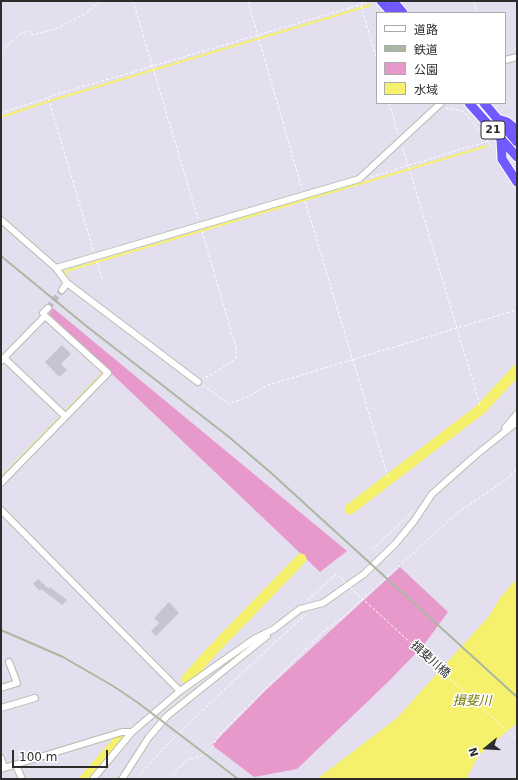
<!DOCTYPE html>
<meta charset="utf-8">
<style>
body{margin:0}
#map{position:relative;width:518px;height:780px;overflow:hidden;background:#e3dfef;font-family:"DejaVu Sans","Noto Sans JP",sans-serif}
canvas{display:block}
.frame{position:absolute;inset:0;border:2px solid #2d2d2d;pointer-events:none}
.legend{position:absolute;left:376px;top:12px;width:130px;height:92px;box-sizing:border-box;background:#fff;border:1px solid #ababab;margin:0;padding:5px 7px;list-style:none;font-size:12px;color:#2d2d2d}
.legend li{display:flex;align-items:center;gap:8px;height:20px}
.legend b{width:20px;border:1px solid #ababab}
.north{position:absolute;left:466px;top:728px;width:40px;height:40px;-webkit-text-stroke:3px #fff;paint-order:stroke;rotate:252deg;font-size:11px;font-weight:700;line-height:16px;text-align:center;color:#2d2d2d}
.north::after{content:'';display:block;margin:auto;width:14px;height:18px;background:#2d2d2d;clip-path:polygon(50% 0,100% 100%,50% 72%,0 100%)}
.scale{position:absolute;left:12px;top:750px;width:96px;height:18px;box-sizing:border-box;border:2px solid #2d2d2d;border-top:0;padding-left:5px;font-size:12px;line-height:14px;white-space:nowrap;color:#2d2d2d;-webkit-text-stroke:3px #fff;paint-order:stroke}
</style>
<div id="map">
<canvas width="518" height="780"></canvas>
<div class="frame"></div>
<ul class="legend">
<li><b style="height:5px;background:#fff"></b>道路</li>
<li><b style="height:5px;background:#abb8a1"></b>鉄道</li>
<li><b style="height:11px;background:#e899cb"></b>公園</li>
<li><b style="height:11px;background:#f5f16d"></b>水域</li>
</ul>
<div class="north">N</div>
<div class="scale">100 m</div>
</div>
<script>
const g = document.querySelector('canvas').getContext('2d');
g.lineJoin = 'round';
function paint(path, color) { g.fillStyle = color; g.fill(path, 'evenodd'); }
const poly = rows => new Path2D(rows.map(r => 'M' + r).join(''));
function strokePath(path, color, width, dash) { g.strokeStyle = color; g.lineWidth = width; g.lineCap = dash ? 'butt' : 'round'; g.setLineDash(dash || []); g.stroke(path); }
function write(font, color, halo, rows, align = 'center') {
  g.font = font + ' "DejaVu Sans","Noto Sans JP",sans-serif'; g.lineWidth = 3; g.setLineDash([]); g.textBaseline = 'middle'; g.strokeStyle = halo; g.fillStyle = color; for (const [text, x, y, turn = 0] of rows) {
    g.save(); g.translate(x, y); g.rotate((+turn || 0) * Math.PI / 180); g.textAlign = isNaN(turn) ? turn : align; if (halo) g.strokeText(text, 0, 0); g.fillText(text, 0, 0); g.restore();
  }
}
paint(poly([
 [53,308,347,551,320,572,49,314],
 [400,567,448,612,423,646,388,682,297,769,254,777,212,745,266,690]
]), '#e899cb');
paint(poly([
 [517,578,517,723,479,755,466,779,317,779,397,718,490,615,500,598]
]), '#f5f16d');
strokePath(poly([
 [1,117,49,101,371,5],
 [66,278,66,271,487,146],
 [1,478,102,374,101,370]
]), '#f5f16d', 2);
strokePath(poly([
 [350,509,481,409,517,370],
 [187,679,212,651,301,559],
 [85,779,120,739]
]), '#f5f16d', 11);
paint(poly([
 [62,345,71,354,61,364,67,370,59,377,45,362],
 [38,579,49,589,50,587,67,600,62,605,41,589,40,591,33,584],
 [169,602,179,613,156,636,151,631,159,623,154,618]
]), '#c7c3d1');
strokePath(poly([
 [48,308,62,290]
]), '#bfbbc8', 6, [6, 3]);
const minor = poly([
 [505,60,517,57],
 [1,220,56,268,67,283,62,290],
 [56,268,359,179,441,103],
 [67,283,198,382],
 [4,358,64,415],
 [1,361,45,316,43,313,48,308],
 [505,428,517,414],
 [1,483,108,373,45,316],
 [1,510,180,691],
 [1,688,17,683,9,662],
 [1,708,35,698],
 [1,758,4,768],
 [16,765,22,779],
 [1,769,122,732,132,732],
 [93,779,132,732,180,691,254,639,274,629,300,609,323,603,364,574,396,543,414,521,432,494,476,455,517,422],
 [122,779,149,737,167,716,267,636]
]);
const highway = poly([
 [381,1,392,13],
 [393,1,403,13],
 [469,103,517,157],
 [484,103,517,142],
 [501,120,507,122,517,130],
 [501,139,502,159,517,182]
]);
strokePath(minor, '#b6bdaf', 8);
strokePath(highway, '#fff', 11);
strokePath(poly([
 [133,1,198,219],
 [248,1,302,189],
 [360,1,363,4,368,2],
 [474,1,477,13],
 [361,6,377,60],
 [1,52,21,33,29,31,32,35,55,29,83,15,101,1],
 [389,103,398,134],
 [505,103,509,107],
 [446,108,463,111,488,141],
 [1,113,48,98],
 [403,148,480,405],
 [371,177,488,141,493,148],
 [305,201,388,477],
 [202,231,236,348,236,357,232,362,203,379],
 [93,250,48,97,363,4],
 [97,262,103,282],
 [203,385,229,404,249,396,268,385,517,310],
 [372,550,413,511],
 [308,600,336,574,343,580],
 [136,779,167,745,208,705,306,614],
 [169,779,187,760,204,755,211,749,220,734,323,632,341,619,456,514,508,478,517,469]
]), '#fff', 1, [3, 2]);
strokePath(minor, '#fff', 6);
strokePath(highway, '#7059ff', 9);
strokePath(poly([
 [1,256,85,325,229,437,270,472,517,697],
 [1,630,63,657,113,686,137,702,238,779]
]), '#abb8a1', 2);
strokePath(poly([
 [343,581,517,740]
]), '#fff', 1, [3, 2]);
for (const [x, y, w] of [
 [493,130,24]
]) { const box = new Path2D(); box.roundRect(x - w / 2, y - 9, w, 18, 3); g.fillStyle = '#fff'; g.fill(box); strokePath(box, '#2d2d2d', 1); }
write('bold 11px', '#2d2d2d', null, [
 ["21",493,130]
]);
write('12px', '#2d2d2d', '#fff', [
 ["揖斐川橋",430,660,42]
]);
write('italic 13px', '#747a09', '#fff', [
 ["揖斐川",472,702]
]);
</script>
